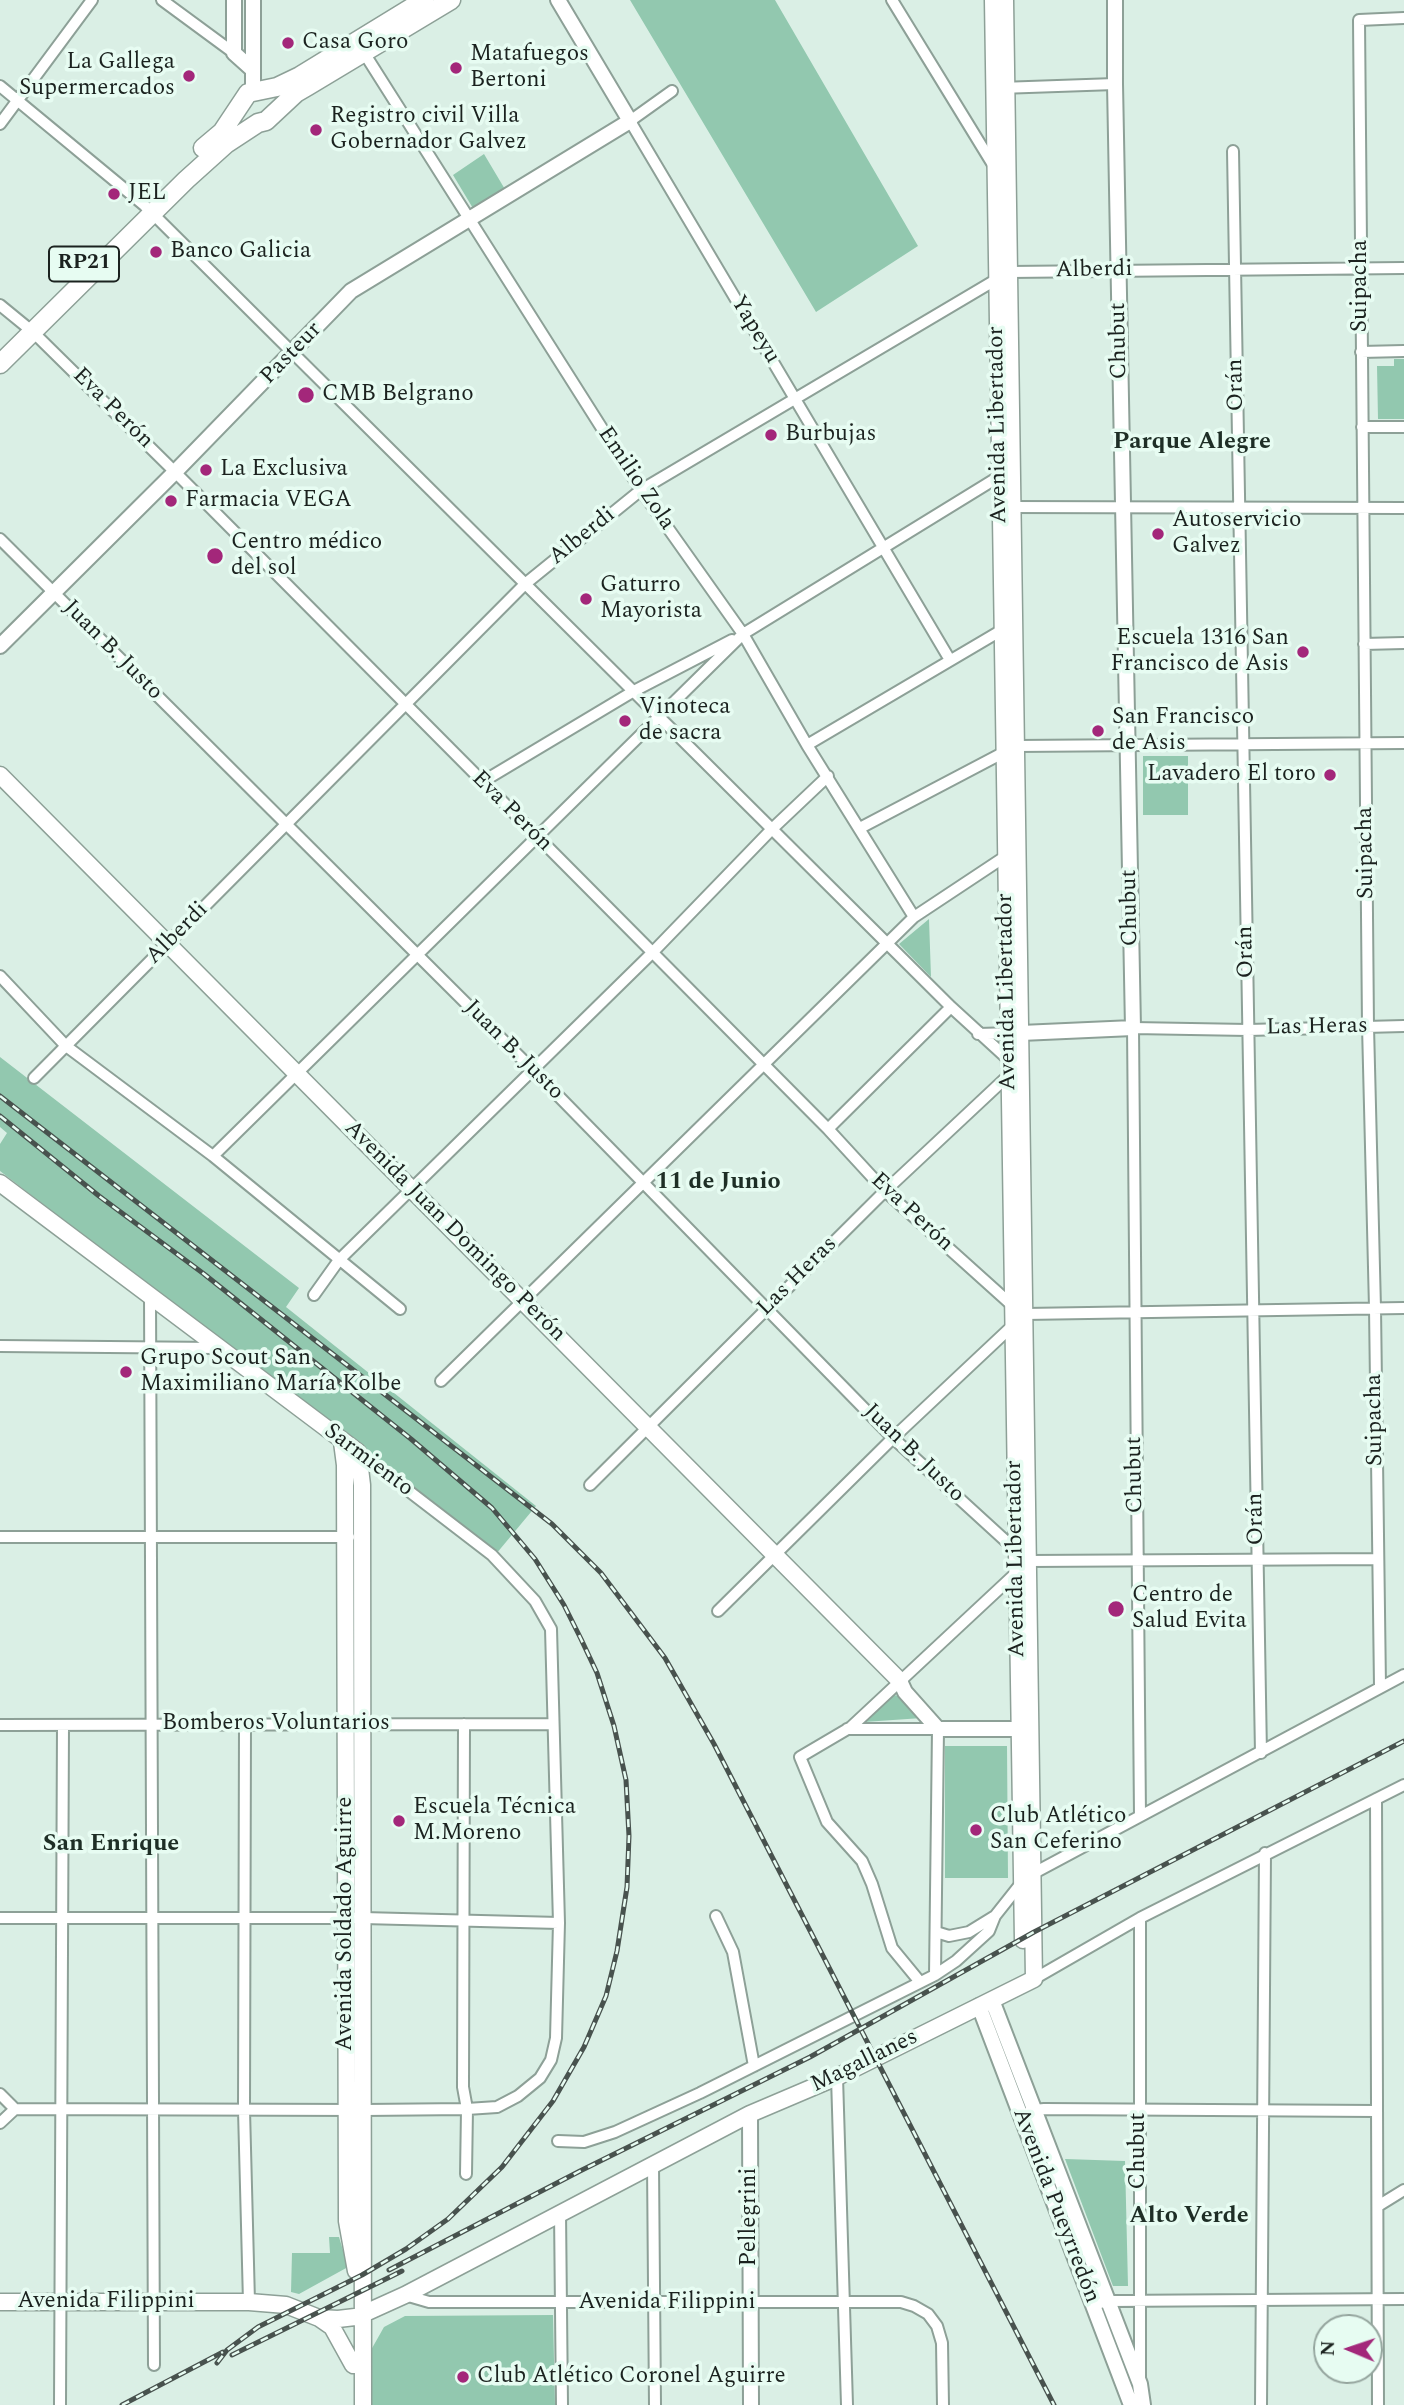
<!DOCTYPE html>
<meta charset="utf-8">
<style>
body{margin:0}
#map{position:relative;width:1404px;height:2405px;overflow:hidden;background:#daefe5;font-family:Spectral,serif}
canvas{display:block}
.north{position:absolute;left:1313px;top:2314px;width:70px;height:70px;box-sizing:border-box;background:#e7fcf2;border:2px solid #95a59e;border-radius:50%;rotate:272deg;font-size:19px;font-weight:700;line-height:28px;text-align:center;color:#1b221f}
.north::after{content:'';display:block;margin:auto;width:24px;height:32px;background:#a3277a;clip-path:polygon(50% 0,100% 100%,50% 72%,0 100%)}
</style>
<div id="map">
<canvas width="1404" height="2405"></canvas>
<div class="north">N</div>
</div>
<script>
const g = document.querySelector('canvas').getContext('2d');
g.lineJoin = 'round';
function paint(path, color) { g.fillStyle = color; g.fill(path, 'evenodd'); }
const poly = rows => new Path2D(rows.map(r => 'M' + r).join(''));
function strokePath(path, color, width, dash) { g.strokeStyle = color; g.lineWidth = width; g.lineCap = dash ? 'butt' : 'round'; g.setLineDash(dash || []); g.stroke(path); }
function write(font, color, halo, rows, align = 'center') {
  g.font = font + ' Spectral,serif'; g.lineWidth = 7; g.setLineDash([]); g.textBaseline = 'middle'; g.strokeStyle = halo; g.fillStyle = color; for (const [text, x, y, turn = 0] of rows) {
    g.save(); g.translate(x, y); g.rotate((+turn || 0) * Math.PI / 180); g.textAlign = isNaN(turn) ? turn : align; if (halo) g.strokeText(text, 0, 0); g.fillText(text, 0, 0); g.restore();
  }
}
paint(poly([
 [630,0,775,0,918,246,816,312],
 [484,154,506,191,474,210,453,175],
 [1394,359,1404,359,1404,419,1378,419,1377,366,1394,366],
 [1143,756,1188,756,1188,815,1143,815],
 [929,919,931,977,899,944],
 [0,1057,299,1288,286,1307,536,1506,496,1554,0,1171,0,1144,7,1133,0,1127],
 [894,1695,899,1696,922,1718,864,1722],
 [945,1746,1007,1746,1008,1878,945,1878],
 [1065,2159,1125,2161,1128,2286,1113,2286],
 [329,2237,339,2237,348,2267,299,2294,291,2292,292,2253,330,2253],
 [553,2315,555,2405,371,2405,371,2350,384,2327,405,2316]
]), '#92c8af');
const minor = poly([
 [162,0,234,53],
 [892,0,995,168],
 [361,48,641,490,743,634,807,745,914,917],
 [0,86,144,205,951,1007,1009,1060],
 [1000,88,1115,84],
 [672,91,630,121,950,660],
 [0,124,92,0],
 [1233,151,1261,1753],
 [0,305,33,332,175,472,828,1129,885,1191,1014,1307],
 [1361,352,1404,351],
 [1362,427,1404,427],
 [1008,507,1404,508],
 [0,539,533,1070,893,1438,1020,1554],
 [1364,644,1404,643],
 [807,745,1002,630],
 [482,782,634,691,732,640],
 [860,828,1016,746,1404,743],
 [0,976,66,1046,213,1156,400,1309],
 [978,1034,1014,1033],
 [34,1078,525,584,641,490,1009,272,1404,268],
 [828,1129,951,1007],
 [213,1156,743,634,1000,476,1005,476],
 [150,1295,154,2365],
 [314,1295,339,1260,652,953,772,829,828,776],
 [0,1346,216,1348],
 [441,1381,914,917,1006,856],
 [590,1485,885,1191,1010,1074],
 [0,1537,349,1537],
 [718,1611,893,1438,1025,1314,1404,1308],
 [1380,1686,1375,1308,1368,1026,1359,20,1404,18],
 [464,1724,463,2087,467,2109,466,2174],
 [0,1725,552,1724],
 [245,1725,244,2110,249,2302],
 [847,1729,938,1729,935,1975],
 [1376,1799,1378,2405],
 [1140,1815,1133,1028,1248,1030,1404,1026],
 [716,1916,733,1952,754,2066],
 [0,1918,363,1918,559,1923],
 [1140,1918,1140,2377],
 [936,1932,949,1936,969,1932,995,1916,1022,1882,1034,1873,1404,1675],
 [1034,1979,1140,1918,1404,1785],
 [920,1982,892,1948,872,1884,862,1861,827,1822,800,1757,851,1727,1029,1561,1377,1559],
 [837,2077,847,2405],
 [0,2094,15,2109,0,2123],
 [15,2109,364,2110,467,2109,497,2107,518,2096,540,2078,551,2060,556,2038,559,1923,551,1629,535,1601,492,1555,358,1452],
 [1021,2116,1034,2110,1044,2109,1377,2111],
 [558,2141,584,2142,615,2132,700,2093,935,1975,956,1961,989,1931,995,1916],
 [653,2164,655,2405],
 [1378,2206,1404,2190],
 [560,2212,562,2405],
 [405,2295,429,2302,901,2302,914,2306,928,2314,937,2326,942,2343,943,2405],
 [1093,2305,1108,2301,1404,2299],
 [60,2405,63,1725],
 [1261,2405,1265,1853]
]);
const tertiary = poly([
 [234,0,234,53,253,70,253,91],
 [253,0,253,70],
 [0,646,175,472,351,291,630,121,558,0],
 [1021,1033,1133,1028,1115,84,1115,0],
 [900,1681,905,1692,938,1729,1030,1729],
 [992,2000,1140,2384,1143,2405],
 [979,2006,1131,2405],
 [750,2114,751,2405]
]);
const secondary = poly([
 [993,0,1023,1940],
 [0,775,900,1681],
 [0,1183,358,1452,362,1485,363,2405],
 [342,1442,345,1465,347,2221,356,2271],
 [0,2302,249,2302,286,2305,319,2318,332,2327,353,2365],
 [363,2314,405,2295,750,2114,837,2077,1034,1979,1005,0],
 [319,2318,338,2319,355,2317]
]);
const primary = poly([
 [203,148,222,132,248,93,277,87,300,76,424,0],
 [0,364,186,180,226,144,258,123,266,121,296,93,308,86,451,0]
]);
strokePath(minor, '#8da097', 14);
strokePath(tertiary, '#8da097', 18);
strokePath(secondary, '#8da097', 19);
strokePath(primary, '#8da097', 21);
strokePath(minor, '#fff', 10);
strokePath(tertiary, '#fff', 14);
strokePath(secondary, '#fff', 16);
strokePath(primary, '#fff', 18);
const rail = poly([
 [0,1096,552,1524,601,1573,665,1658,714,1744,1054,2405],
 [0,1116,99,1196,204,1274,411,1439,492,1508,535,1559,564,1605,581,1639,597,1673,614,1726,626,1780,629,1836,627,1887,617,1951,606,1996,584,2047,553,2101,502,2167,448,2219,406,2249,362,2275,258,2327,227,2350,217,2363],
 [389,2270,580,2171,810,2057,1034,1932,1404,1741],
 [232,2355,402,2271],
 [122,2405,223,2352]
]);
strokePath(rail, '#48524e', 5);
strokePath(rail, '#e7fcf2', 2.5, [8]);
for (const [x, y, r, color] of [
 [288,43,7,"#a3277a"],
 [456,68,7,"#a3277a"],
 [189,76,7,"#a3277a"],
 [316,130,7,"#a3277a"],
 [114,194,7,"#a3277a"],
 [156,252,7,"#a3277a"],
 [306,395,9,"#a3277a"],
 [771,435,7,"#a3277a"],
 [206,470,7,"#a3277a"],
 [171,501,7,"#a3277a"],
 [1158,534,7,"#a3277a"],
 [215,556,9,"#a3277a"],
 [586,599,7,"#a3277a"],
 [1303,652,7,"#a3277a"],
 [625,721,7,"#a3277a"],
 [1098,731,7,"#a3277a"],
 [1330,775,7,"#a3277a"],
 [126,1372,7,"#a3277a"],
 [1116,1609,9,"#a3277a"],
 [399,1821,7,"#a3277a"],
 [976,1830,7,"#a3277a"],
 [463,2377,7,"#a3277a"]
]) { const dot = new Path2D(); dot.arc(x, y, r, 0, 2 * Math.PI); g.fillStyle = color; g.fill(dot); strokePath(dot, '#e7fcf2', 2.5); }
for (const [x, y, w] of [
 [84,264,70]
]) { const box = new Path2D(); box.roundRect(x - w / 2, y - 17.5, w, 35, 5); g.fillStyle = '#e7fcf2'; g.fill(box); strokePath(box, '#1b221f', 2); }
write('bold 21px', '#1b221f', null, [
 ["RP21",84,264]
]);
write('23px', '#1b221f', '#e7fcf2', [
 ["Casa Goro",302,43],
 ["Matafuegos",470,55],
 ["Bertoni",470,81],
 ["La Gallega",175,63,"right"],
 ["Supermercados",175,89,"right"],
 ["Registro civil Villa",330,117],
 ["Gobernador Galvez",330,143],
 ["JEL",128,194],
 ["Banco Galicia",170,252],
 ["CMB Belgrano",322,395],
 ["Burbujas",785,435],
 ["La Exclusiva",220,470],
 ["Farmacia VEGA",185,501],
 ["Autoservicio",1172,521],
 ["Galvez",1172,547],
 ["Centro médico",231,543],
 ["del sol",231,569],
 ["Gaturro",600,586],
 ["Mayorista",600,612],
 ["Escuela 1316 San",1289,639,"right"],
 ["Francisco de Asis",1289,665,"right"],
 ["Vinoteca",639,708],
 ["de sacra",639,734],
 ["San Francisco",1112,718],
 ["de Asis",1112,744],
 ["Lavadero El toro",1316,775,"right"],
 ["Grupo Scout San",140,1359],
 ["Maximiliano María Kolbe",140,1385],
 ["Centro de",1132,1596],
 ["Salud Evita",1132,1622],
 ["Escuela Técnica",413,1808],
 ["M.Moreno",413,1834],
 ["Club Atlético",990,1817],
 ["San Ceferino",990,1843],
 ["Club Atlético Coronel Aguirre",477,2377]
], 'left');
write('23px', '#1b221f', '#e7fcf2', [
 ["Alberdi",1094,271,-1],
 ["Suipacha",1361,286,-90],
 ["Yapeyu",754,330,59],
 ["Chubut",1120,341,-91],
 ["Pasteur",292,354,-46],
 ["Orán",1237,385,-91],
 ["Eva Perón",112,409,45],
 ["Avenida Libertador",999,425,-91],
 ["Emilio Zola",635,479,56],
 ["Alberdi",583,537,-39],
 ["Juan B. Justo",112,651,45],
 ["Eva Perón",511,812,45],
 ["Suipacha",1367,853,-91],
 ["Chubut",1131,908,-91],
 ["Alberdi",178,934,-45],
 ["Orán",1247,952,-91],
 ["Avenida Libertador",1008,992,-91],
 ["Las Heras",1317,1028,-1],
 ["Juan B. Justo",513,1051,45],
 ["Eva Perón",911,1213,43],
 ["Avenida Juan Domingo Perón",454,1232,45],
 ["Las Heras",798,1277,-45],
 ["Suipacha",1376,1420,-91],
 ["Juan B. Justo",913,1454,44],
 ["Sarmiento",368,1461,37],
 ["Chubut",1136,1475,-91],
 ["Orán",1257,1519,-91],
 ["Avenida Libertador",1017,1559,-91],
 ["Bomberos Voluntarios",276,1724],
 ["Avenida Soldado Aguirre",346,1924,-90],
 ["Magallanes",865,2062,-26],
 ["Chubut",1139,2151,-90],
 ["Avenida Pueyrredón",1055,2206,69],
 ["Pellegrini",750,2217,-90],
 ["Avenida Filippini",106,2302],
 ["Avenida Filippini",667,2303]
]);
write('bold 24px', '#1e2e26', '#e7fcf2', [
 ["Parque Alegre",1192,443],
 ["11 de Junio",718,1183],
 ["San Enrique",111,1845],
 ["Alto Verde",1189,2217]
]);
</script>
